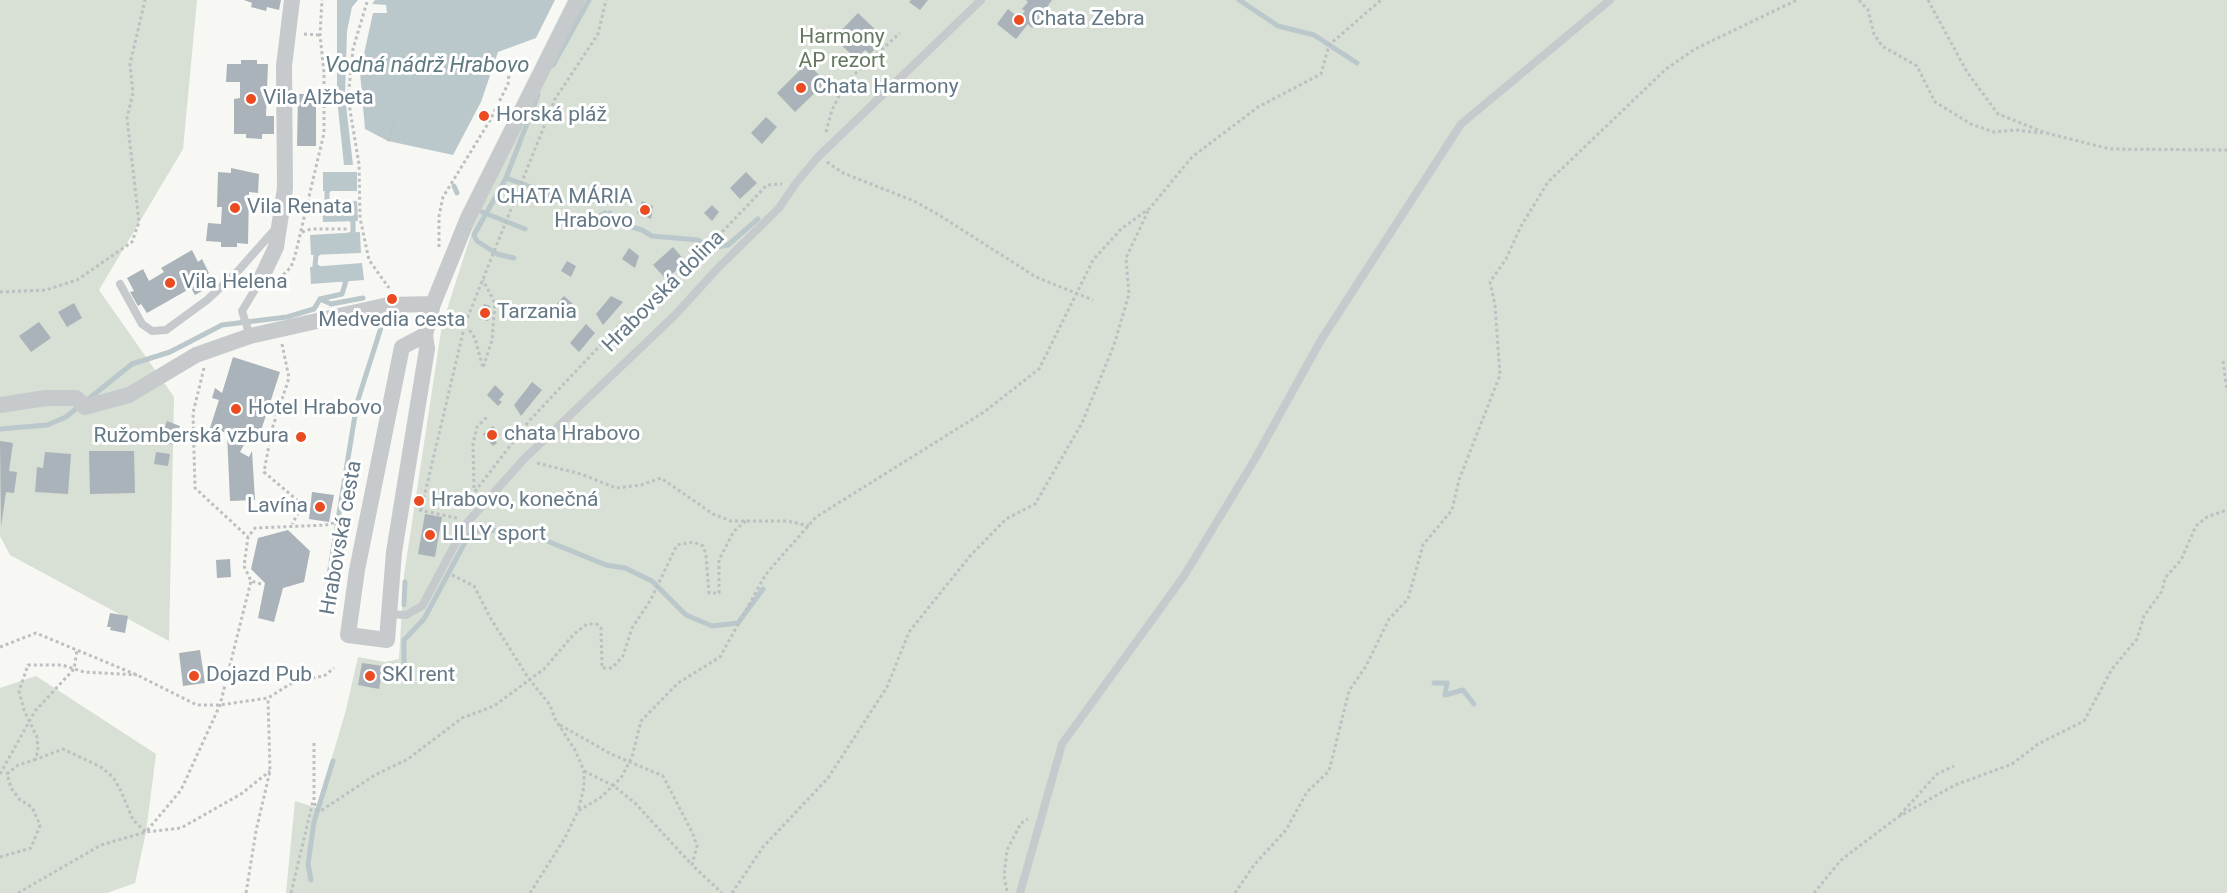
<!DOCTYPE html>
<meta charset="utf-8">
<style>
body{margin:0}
canvas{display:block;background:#f7f7f3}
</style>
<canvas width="2227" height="893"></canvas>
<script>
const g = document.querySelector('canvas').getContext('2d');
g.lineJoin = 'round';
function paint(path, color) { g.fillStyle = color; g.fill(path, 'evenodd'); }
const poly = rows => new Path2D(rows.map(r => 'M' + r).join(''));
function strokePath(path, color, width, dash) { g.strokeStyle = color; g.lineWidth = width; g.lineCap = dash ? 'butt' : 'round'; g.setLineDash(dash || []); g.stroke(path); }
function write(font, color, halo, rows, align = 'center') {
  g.font = font + ' Roboto,sans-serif'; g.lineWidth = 6; g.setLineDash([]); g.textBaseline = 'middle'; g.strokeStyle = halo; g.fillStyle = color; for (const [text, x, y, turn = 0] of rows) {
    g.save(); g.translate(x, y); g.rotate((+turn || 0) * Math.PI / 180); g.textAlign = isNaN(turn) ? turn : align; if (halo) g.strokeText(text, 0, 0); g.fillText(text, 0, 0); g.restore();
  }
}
paint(poly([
 [0,0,197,0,183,149,99,290,174,397,169,641,10,555,0,536],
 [584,0,2227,0,2227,893,286,893,295,801,317,808,346,710,358,657,385,662,399,659,404,575,442,325,476,219],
 [36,676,156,754,146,832,135,883,107,893,0,893,0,688]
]), '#d8dfd4');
paint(poly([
 [337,0,358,0,352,7,347,31,345,96,353,165,344,165,337,99],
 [375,0,555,0,536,38,498,52,481,102,453,155,388,141,365,129,360,72,373,13,387,13,386,5,372,4],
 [323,172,357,172,357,191,323,191],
 [357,201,358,221,323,222,322,203],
 [360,232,361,253,311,255,310,235],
 [362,263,364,280,311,284,310,267]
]), '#bbc8cb');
strokePath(poly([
 [1239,0,1278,26,1314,35,1357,63],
 [553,65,589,0],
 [506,178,542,191,563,203],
 [454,186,457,193],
 [332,206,327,203,327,191,332,187],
 [482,212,525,229],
 [600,216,605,213,606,218,610,213,612,220,618,217,618,223,642,230,652,236,698,240,705,245],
 [348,236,353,233,353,221,349,218],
 [711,248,728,245,758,219],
 [514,258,497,254,477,241,474,235,506,178,538,95],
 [320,269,315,266,316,255,321,251],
 [342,279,346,281,342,294,320,299,331,304,363,298],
 [0,429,47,425,66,417,132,364,170,352,222,325,287,317,314,309,320,299],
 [327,587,357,403,386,312],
 [404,605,405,582],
 [412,671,404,665,404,640,424,619,471,531,520,530,606,565,625,568,652,581,686,615,712,626,738,623,763,589],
 [398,674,404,665],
 [1434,683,1447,683,1445,695,1463,690,1474,704],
 [311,880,308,864,314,822,333,761]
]), '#bbc8cb', 5);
paint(poly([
 [244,0,281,0,279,10,267,7,266,11,251,7,252,3],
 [911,0,928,0,920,10,909,2],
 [1026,0,1052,0,1032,28,1028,24,1016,39,997,24,1008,9,1019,18,1025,11,1022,9,1028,2],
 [858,13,880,34,871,43,876,48,870,54,865,50,856,59,834,38],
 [241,60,257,60,257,64,268,64,266,116,274,116,274,134,262,134,262,139,246,138,246,134,234,134,234,99,240,98,240,82,226,82,227,64,241,64],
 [807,63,826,82,795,112,777,93],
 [298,94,316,94,316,146,297,146],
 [766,117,777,127,762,144,751,133],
 [231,168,259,174,258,193,249,192,248,244,237,243,237,247,221,247,221,242,206,241,208,223,221,224,222,207,217,207,218,172,231,173],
 [746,172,757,183,740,199,730,188],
 [642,201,653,206,651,219,637,213],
 [712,205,719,212,712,221,704,213],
 [673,247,686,262,666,279,653,265],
 [629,248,639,256,635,268,622,259],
 [192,250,198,262,202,259,209,273,206,275,211,286,195,295,191,288,147,313,141,304,138,306,130,292,134,291,127,278,143,269,149,281,164,272,161,268],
 [567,261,576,266,571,277,561,271],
 [564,296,574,305,569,311,571,313,568,317,555,306],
 [611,296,623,302,603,325,596,314],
 [74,303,82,318,67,327,58,312],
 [484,304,490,306,488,321,481,319],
 [39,322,51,338,31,352,19,336],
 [586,324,595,333,579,352,570,343],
 [233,357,280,372,257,443,246,441,240,452,249,457,252,451,255,500,230,501,227,433,210,428,219,400,212,398,215,388,222,393],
 [532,382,542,390,521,416,514,405],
 [495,385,504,394,499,400,502,402,498,406,487,395],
 [167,421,180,426,173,445,160,440],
 [493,426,500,435,495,440,497,443,493,446,483,434],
 [0,441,13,443,9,471,17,472,14,493,6,492,1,527],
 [89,451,134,451,135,493,90,494],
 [45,452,71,454,68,494,35,492,37,467,43,468],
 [156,452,170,454,168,466,154,464],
 [312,492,334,495,329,522,309,519],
 [425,514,442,517,435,557,418,554],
 [288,530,310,551,304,582,283,588,274,622,258,618,265,583,251,569,258,538],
 [230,559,231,577,217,578,216,560],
 [110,613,128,616,125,633,110,630,111,627,107,627],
 [200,650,205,683,183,686,179,653],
 [362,663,383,666,379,689,358,685]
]), '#aab3b9');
strokePath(poly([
 [1859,0,1868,10,1874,34,1882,46,1917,66,1935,102,1971,124,1993,132,2016,130,2042,133],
 [1928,0,1967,72,1998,114,2046,133,2110,149,2227,150],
 [367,2,353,49,348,98,359,164,360,218,369,260,389,288],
 [304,34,320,35],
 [325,98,348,98],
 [826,132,832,110,846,82,900,33],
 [388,141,394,123],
 [827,162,843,173,914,201,939,215,1036,277,1093,300],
 [302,232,311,229,348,229],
 [439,247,439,216,443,197,489,122,508,84,510,64],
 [279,279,291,267,295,256,324,133,324,73,320,35,322,0],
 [0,292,46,290,77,280,132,242,139,222,127,118,133,93,130,64,145,0],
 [443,320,465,324,475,338,483,368,492,340,495,303,483,280],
 [282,344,289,378,272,429,264,472,303,505,292,524],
 [2223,361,2227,391],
 [204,368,193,413,195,488,248,537],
 [537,463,581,474,616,488,641,485,661,478,713,514,731,521,788,521,809,526],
 [474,488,473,443,477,427,487,417],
 [464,506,529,421,625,319,649,303,703,252,767,185,782,184],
 [419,510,457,518],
 [421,510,465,324,555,99,598,34,606,0],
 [452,575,474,586,491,619,529,679,550,705,555,719,575,750,584,771,584,787,578,811],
 [261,584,251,581,244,566,248,537,255,528,326,525,351,518],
 [0,647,36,633,137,675,197,705,220,705,268,698,295,681,324,676,334,668],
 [560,725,611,754,663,776,693,834,697,846,692,865,722,893],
 [314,743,314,802,317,810,322,810,375,775,408,759,462,718,494,706,544,669,574,634,587,624,597,624,601,628,602,668,612,668,623,656,632,628,650,601,677,545,693,542,703,546,706,555,709,593,719,593,719,560,734,531,746,521],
 [34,760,63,749,101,767,113,777,121,791,133,820,146,832,181,790,220,705,251,581],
 [584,771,614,786,635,803,692,865],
 [0,774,35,711,74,669,77,650],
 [1900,815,1937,774,1954,766],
 [0,857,31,848,40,825,32,807,20,800,11,788,7,774,18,765,34,760,38,752,37,737,24,710,19,691,28,665,62,665,84,672,137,675],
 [1007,891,1004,876,1007,850,1021,823,1028,819],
 [18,893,101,845,146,832,181,828,241,794,270,771],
 [246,893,256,831,270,771,268,698],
 [291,893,313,801],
 [530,893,565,838,578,811,600,798,621,778,632,757,641,721,678,683,720,657,766,574,816,517,984,412,1039,369,1093,260,1121,229,1150,208,1192,157,1258,107,1321,74,1329,45,1381,0],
 [732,893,763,847,828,778,887,687,909,632,970,556,1006,519,1035,504,1082,423,1114,345,1129,294,1126,258,1149,209],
 [1235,893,1254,865,1286,830,1307,792,1329,771,1349,691,1366,666,1389,619,1408,599,1423,545,1452,510,1459,480,1500,375,1495,305,1490,282,1506,259,1520,228,1548,182,1666,69,1695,49,1797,0],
 [1814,893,1841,860,1898,817,1955,785,2012,764,2038,744,2084,721,2112,669,2137,639,2144,616,2162,591,2165,578,2181,560,2196,526,2207,517,2227,510]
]), '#bdc0c2', 3, [3, 3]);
strokePath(poly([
 [120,284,142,324,152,331,166,330,207,300,238,271,277,227],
 [250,336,242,311,259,283],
 [390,614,406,615,422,606,466,524,524,459,674,316,718,268,779,208,796,183,818,157,981,0],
 [1020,893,1062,744,1184,576,1255,459,1321,340,1461,124,1610,0]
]), '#c6cacd', 8);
strokePath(poly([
 [259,283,276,247,285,188,284,66,292,0],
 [425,335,402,347,357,570,348,635,387,640,394,552,427,349,425,335,433,304,468,218,577,0],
 [0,405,46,398,76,398,85,407,129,395,196,355,250,336,388,305,433,304]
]), '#c6cacd', 16);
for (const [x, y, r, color] of [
 [1019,20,6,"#ea4b20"],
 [801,88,6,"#ea4b20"],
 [251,99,6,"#ea4b20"],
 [484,116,6,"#ea4b20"],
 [235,208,6,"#ea4b20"],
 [645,210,6,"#ea4b20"],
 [170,283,6,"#ea4b20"],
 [392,299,6,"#ea4b20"],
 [485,313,6,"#ea4b20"],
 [236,409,6,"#ea4b20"],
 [492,435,6,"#ea4b20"],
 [301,437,6,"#ea4b20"],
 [419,501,6,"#ea4b20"],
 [320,507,6,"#ea4b20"],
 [430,535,6,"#ea4b20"],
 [194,676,6,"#ea4b20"],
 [370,676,6,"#ea4b20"]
]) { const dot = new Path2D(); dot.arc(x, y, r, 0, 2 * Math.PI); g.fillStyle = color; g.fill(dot); strokePath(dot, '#fff', 2); }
write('21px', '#647886', '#fff', [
 ["Chata Zebra",1031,20],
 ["Chata Harmony",813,88],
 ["Vila Alžbeta",263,99],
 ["Horská pláž",496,116],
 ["CHATA MÁRIA",633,198,"right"],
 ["Hrabovo",633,222,"right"],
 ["Vila Renata",247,208],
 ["Vila Helena",182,283],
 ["Tarzania",497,313],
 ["Medvedia cesta",392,321,"center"],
 ["Hotel Hrabovo",248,409],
 ["chata Hrabovo",504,435],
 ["Ružomberská vzbura",289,437,"right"],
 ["Hrabovo, konečná",431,501],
 ["Lavína",308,507,"right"],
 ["LILLY sport",442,535],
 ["Dojazd Pub",206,676],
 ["SKI rent",382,676]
], 'left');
write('21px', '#657860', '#fff', [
 ["Harmony",842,38],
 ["AP rezort",842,62]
]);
write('21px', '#647886', '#fff', [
 ["Hrabovská dolina",664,292,-45],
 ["Hrabovská cesta",342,538,-80]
]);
write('italic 22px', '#607a82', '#fff', [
 ["Vodná nádrž Hrabovo",427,66]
]);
</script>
